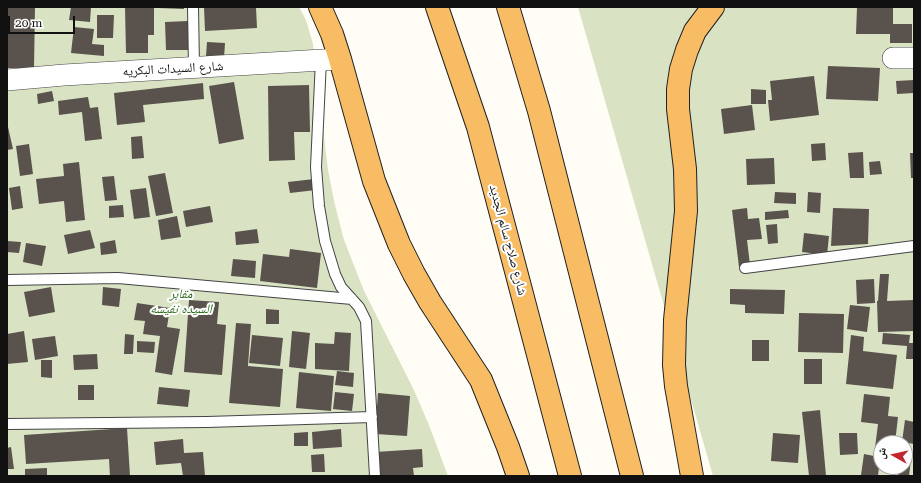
<!DOCTYPE html>
<meta charset="utf-8">
<style>
body{margin:0}
#map{position:relative;width:921px;height:483px;overflow:hidden;background:#fffdf5;font-family:"Roboto Serif","Noto Naskh Arabic",serif}
canvas{display:block}
.frame{position:absolute;inset:0;border:8px solid #111;pointer-events:none}
.north{position:absolute;left:873px;top:435px;width:40px;height:40px;box-sizing:border-box;background:#fff;border:1px solid #a0a0a0;border-radius:50%;rotate:278deg;font-size:11px;font-weight:700;line-height:16px;text-align:center;color:#111}
.north::after{content:'';display:block;margin:auto;width:14px;height:18px;background:#c4262e;clip-path:polygon(50% 0,100% 100%,50% 72%,0 100%)}
.scale{position:absolute;left:8px;top:16px;width:67px;height:18px;box-sizing:border-box;border:2px solid #111;border-top:0;padding-left:5px;font-size:12px;line-height:14px;white-space:nowrap;color:#111;-webkit-text-stroke:3px #fff;paint-order:stroke}
</style>
<div id="map">
<canvas width="921" height="483"></canvas>
<div class="frame"></div>
<div class="north">ش</div>
<div class="scale">20 m</div>
</div>
<script>
const g = document.querySelector('canvas').getContext('2d');
g.lineJoin = 'round';
function paint(path, color) { g.fillStyle = color; g.fill(path, 'evenodd'); }
const poly = rows => new Path2D(rows.map(r => 'M' + r).join(''));
function strokePath(path, color, width, dash) { g.strokeStyle = color; g.lineWidth = width; g.lineCap = dash ? 'butt' : 'round'; g.setLineDash(dash || []); g.stroke(path); }
function write(font, color, halo, rows, align = 'center') {
  g.font = font + ' "Roboto Serif","Noto Naskh Arabic",serif'; g.lineWidth = 4; g.setLineDash([]); g.textBaseline = 'middle'; g.strokeStyle = halo; g.fillStyle = color; for (const [text, x, y, turn = 0] of rows) {
    g.save(); g.translate(x, y); g.rotate((+turn || 0) * Math.PI / 180); g.textAlign = isNaN(turn) ? turn : align; if (halo) g.strokeText(text, 0, 0); g.fillText(text, 0, 0); g.restore();
  }
}
paint(poly([
 [7,7,299,7,306,20,313,44,328,170,335,205,344,240,364,291,413,388,429,425,448,476,7,476],
 [578,7,914,7,914,476,713,476],
 [881,443,905,443,905,467,881,467]
]), '#d9e3c4');
paint(poly([
 [7,7,35,7,34,68,7,68],
 [71,7,91,7,90,22,69,20],
 [125,7,154,7,154,35,148,35,148,53,126,53],
 [158,7,184,7,184,9,158,8],
 [204,7,256,7,257,28,205,31],
 [857,7,893,7,893,24,912,24,912,43,890,43,890,34,856,34],
 [97,15,114,15,113,38,97,38],
 [188,21,189,50,166,50,165,22],
 [74,27,94,29,92,44,104,45,104,56,71,53],
 [207,42,225,43,224,58,206,56],
 [828,66,880,68,878,101,826,99],
 [814,76,819,115,770,121,768,100,772,100,770,81],
 [914,80,914,93,897,94,896,81],
 [234,82,244,139,219,144,209,86],
 [203,83,204,99,143,105,145,122,117,125,114,93],
 [309,85,310,132,294,132,295,160,269,161,268,86],
 [751,89,766,90,766,104,751,104],
 [52,91,54,101,38,104,37,94],
 [88,97,90,108,98,107,102,139,85,141,82,112,59,115,58,101],
 [752,105,755,130,724,134,721,109],
 [8,127,13,149,7,150,7,128],
 [142,136,144,158,132,159,131,137],
 [825,143,826,160,812,161,811,144],
 [29,144,33,174,20,176,16,146],
 [863,152,864,178,850,178,848,153],
 [910,153,914,153,914,178,911,178],
 [774,158,775,184,747,185,746,159],
 [880,161,882,174,870,175,869,162],
 [79,162,85,220,66,222,64,201,39,204,36,179,64,176,63,164],
 [165,173,173,213,156,216,148,176],
 [114,176,117,200,105,201,102,177],
 [314,179,316,190,290,193,288,182],
 [20,186,23,208,12,210,9,188],
 [146,188,150,217,134,219,130,190],
 [775,192,796,193,796,204,774,203],
 [808,192,821,193,820,213,807,212],
 [123,205,124,217,109,218,109,206],
 [210,206,213,222,186,227,183,211],
 [747,208,748,219,759,218,762,239,747,240,750,265,739,267,732,210],
 [833,208,869,209,868,244,831,246],
 [788,210,789,218,765,220,765,212],
 [177,216,181,237,161,240,158,220],
 [777,224,778,243,768,244,766,225],
 [257,229,259,243,236,245,235,232],
 [90,230,95,248,68,254,64,235],
 [804,233,829,236,827,255,802,252],
 [115,240,117,253,101,255,100,243],
 [7,241,21,242,19,253,7,252],
 [26,243,46,246,42,266,23,262],
 [290,249,321,253,317,288,260,281,263,254,289,257],
 [233,259,256,261,255,278,231,276],
 [880,274,889,274,887,301,914,300,914,331,878,332,877,301,885,301,878,301],
 [874,279,875,303,857,304,856,280],
 [51,287,55,312,29,317,24,292],
 [103,287,121,289,119,307,102,305],
 [730,289,785,290,784,314,745,313,745,305,730,304],
 [189,300,219,302,217,324,226,325,222,375,184,372],
 [137,303,170,308,167,327,180,329,172,375,155,372,160,336,143,334,145,321,134,320],
 [850,305,870,307,867,332,847,329],
 [266,309,279,310,279,324,266,324],
 [799,313,844,314,843,353,798,352],
 [236,323,251,324,248,366,283,369,280,407,229,403],
 [24,331,28,362,7,364,7,334],
 [292,331,310,333,306,369,289,367],
 [335,332,351,333,349,371,315,369,315,343,334,344],
 [883,333,910,335,909,343,914,343,914,359,906,359,907,346,882,344],
 [125,334,134,335,133,354,124,354],
 [252,335,283,338,280,366,249,363],
 [851,335,864,337,863,351,897,355,893,389,846,384],
 [55,336,58,356,35,360,32,339],
 [752,340,769,340,769,361,752,361],
 [137,341,155,342,154,353,137,352],
 [97,354,98,369,74,370,73,355],
 [804,359,822,359,822,384,804,384],
 [41,360,52,360,52,378,41,377],
 [337,371,354,373,353,387,335,385],
 [299,372,334,376,331,411,296,408],
 [78,385,94,385,94,400,78,400],
 [159,387,190,390,188,407,157,404],
 [335,392,354,394,352,411,333,409],
 [378,393,410,396,407,436,375,434],
 [864,394,890,397,888,416,898,417,895,443,881,443,881,458,880,458,878,476,861,475,864,454,874,456,878,424,861,422],
 [820,410,826,476,809,476,802,412],
 [905,420,914,422,914,444,902,442],
 [127,428,130,476,110,476,109,459,26,464,24,435],
 [341,429,342,447,313,449,312,432],
 [308,432,308,446,294,446,294,433],
 [773,433,800,435,798,463,771,461],
 [839,433,857,433,858,454,840,455],
 [183,439,184,453,203,452,205,476,183,476,181,463,156,465,154,442],
 [11,447,14,469,7,469,7,448],
 [422,449,423,467,413,468,414,476,376,476,375,452],
 [905,450,912,451,909,476,898,476,899,467,905,467],
 [324,454,325,472,312,472,311,455],
 [47,468,47,476,25,476,25,469]
]), '#5a524d');
const service = poly([
 [193,7,194,67],
 [321,60,316,167,319,206,325,241,335,274,341,287,359,307,366,321,375,476],
 [745,268,914,246],
 [7,280,118,278,352,299],
 [7,424,207,422,372,417]
]);
const minor = poly([
 [893,58,914,58],
 [7,80,64,75,340,59]
]);
const trunk = poly([
 [320,7,332,34,340,59,374,181,399,244,414,274,430,302,481,380,508,447,518,476],
 [437,7,478,127,570,476],
 [508,7,539,111,632,476],
 [692,476,676,386,674,365,675,320,686,211,685,169,678,109,678,89,681,69,687,50,695,31,713,7]
]);
strokePath(service, '#444', 12);
strokePath(minor, '#444', 22);
strokePath(trunk, '#222', 24);
strokePath(service, '#fff', 10);
strokePath(minor, '#fff', 21);
strokePath(trunk, '#f7bc64', 22);
write('13px', '#111', '#fff', [
 ["شارع السيدات البكريه",173,69,-3],
 ["شارع صلاح سالم الجديد",508,240,75]
]);
write('italic 13px', '#2f6b1f', '#fff', [
 ["مقابر",181,294],
 ["السيده نفيسه",181,309]
]);
</script>
